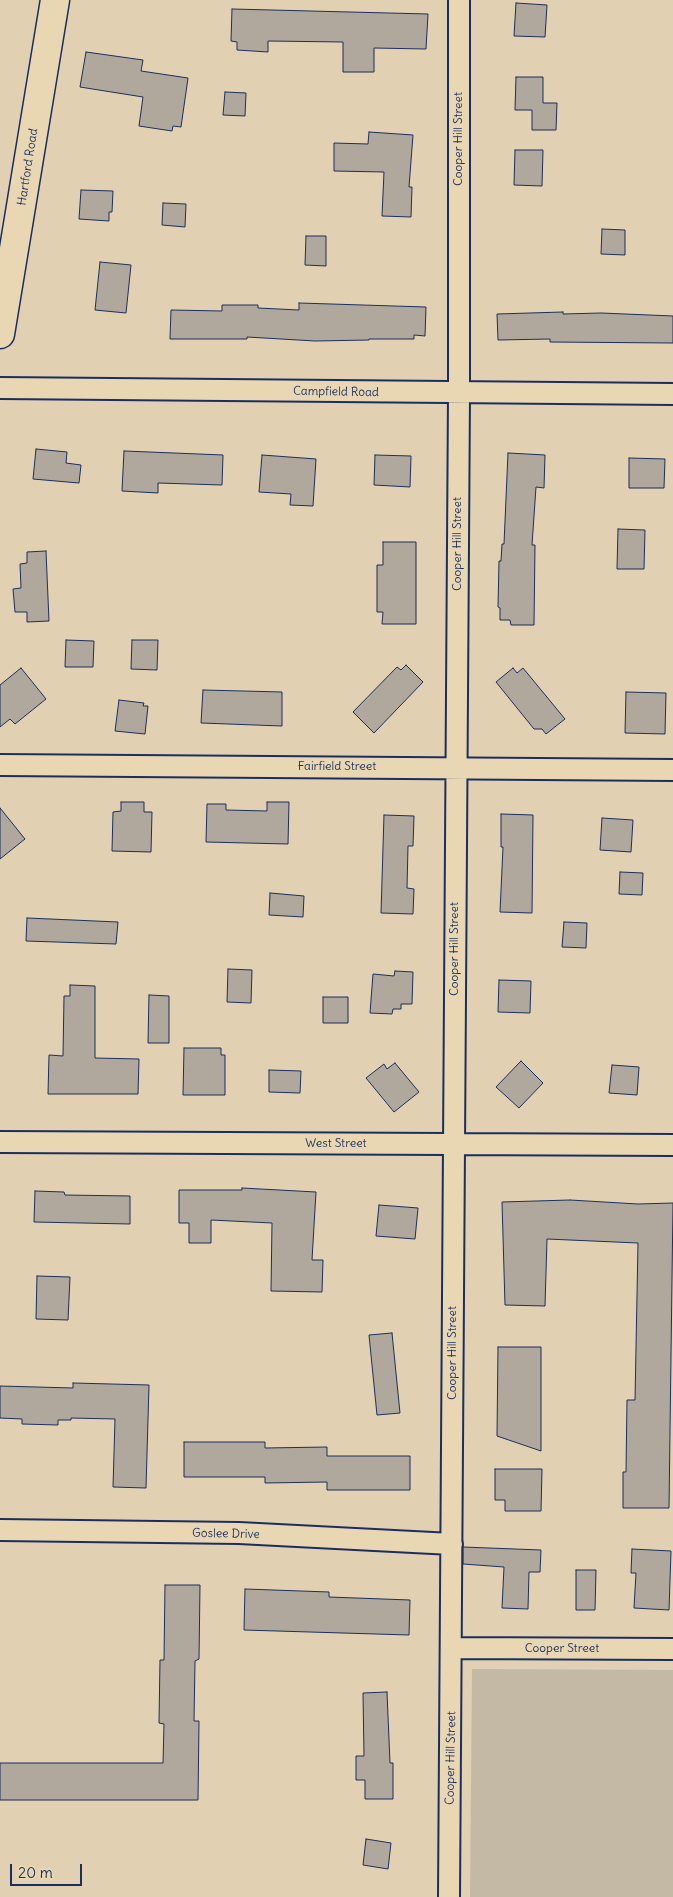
<!DOCTYPE html>
<style>
body{margin:0}
#map{position:relative;width:673px;height:1897px;overflow:hidden;background:#e1d0b1;font-family:Delius,sans-serif}
canvas{display:block}
.scale{position:absolute;left:10px;top:1864px;width:72px;height:22px;box-sizing:border-box;border:2px solid #1b2f5e;border-top:0;padding-left:6px;font-size:15px;line-height:18px;white-space:nowrap;color:#1b2f5e;-webkit-text-stroke:4px #e9d7b4;paint-order:stroke}
</style>
<div id="map">
<canvas width="673" height="1897"></canvas>
<div class="scale">20 m</div>
</div>
<script>
const g = document.querySelector('canvas').getContext('2d');
g.lineJoin = 'round';
function paint(path, color) { g.fillStyle = color; g.fill(path, 'evenodd'); }
const poly = rows => new Path2D(rows.map(r => 'M' + r).join(''));
function strokePath(path, color, width, dash) { g.strokeStyle = color; g.lineWidth = width; g.lineCap = dash ? 'butt' : 'round'; g.setLineDash(dash || []); g.stroke(path); }
function write(font, color, halo, rows, align = 'center') {
  g.font = font + ' Delius,sans-serif'; g.lineWidth = 4; g.setLineDash([]); g.textBaseline = 'middle'; g.strokeStyle = halo; g.fillStyle = color; for (const [text, x, y, turn = 0] of rows) {
    g.save(); g.translate(x, y); g.rotate((+turn || 0) * Math.PI / 180); g.textAlign = isNaN(turn) ? turn : align; if (halo) g.strokeText(text, 0, 0); g.fillText(text, 0, 0); g.restore();
  }
}
paint(poly([
 [472,1669,673,1670,673,1897,470,1897]
]), '#c3b9a5');
const building = poly([
 [516,3,547,5,545,37,514,36,516,3],
 [232,9,428,14,426,49,374,48,374,72,343,72,343,42,268,41,268,52,237,50,237,42,231,41,232,9],
 [86,52,143,60,141,71,188,78,181,127,173,126,172,131,139,126,143,97,80,87,86,52],
 [516,77,543,77,543,103,557,103,556,130,532,130,532,110,515,110,516,77],
 [225,92,246,93,245,116,223,115,225,92],
 [369,132,413,135,409,187,412,187,411,217,382,216,384,172,334,171,334,143,368,144,369,132],
 [515,150,543,150,542,186,514,185,515,150],
 [81,190,113,191,112,212,109,212,109,221,79,219,81,190],
 [163,203,186,204,185,227,162,225,163,203],
 [602,229,625,230,625,255,601,254,602,229],
 [306,236,326,236,326,266,305,265,306,236],
 [100,262,131,265,126,313,95,310,100,262],
 [299,303,426,307,425,336,414,335,414,339,369,339,369,340,315,341,247,337,247,339,170,339,171,310,222,311,222,305,258,305,258,308,299,310,299,303],
 [563,312,563,314,601,313,673,316,673,343,550,342,550,339,498,340,497,314,563,312],
 [36,449,67,452,66,463,81,465,79,483,33,479,36,449],
 [124,451,223,455,222,485,158,483,158,493,122,491,124,451],
 [508,453,545,455,544,488,536,487,532,545,535,545,534,625,511,625,510,620,500,620,500,608,498,607,499,561,501,561,502,544,504,544,508,453],
 [262,455,316,459,313,506,290,505,291,494,259,492,262,455],
 [375,455,411,456,410,487,374,485,375,455],
 [629,458,665,459,664,488,629,488,629,458],
 [618,529,645,530,644,569,617,569,618,529],
 [383,542,416,542,416,624,382,624,383,612,377,612,377,565,383,565,383,542],
 [46,551,49,621,27,622,27,612,15,612,13,589,21,588,20,564,27,563,27,552,46,551],
 [66,640,94,641,93,667,65,667,66,640],
 [132,640,158,640,157,670,131,669,132,640],
 [406,665,423,682,374,733,353,712,397,667,401,670,406,665],
 [21,668,46,699,15,724,10,719,0,727,0,685,21,668],
 [513,668,517,673,523,668,565,719,546,734,542,729,534,729,496,682,513,668],
 [203,690,282,692,282,726,201,723,203,690],
 [626,692,666,693,665,734,625,733,626,692],
 [119,700,144,703,143,706,148,706,145,734,115,731,119,700],
 [121,802,144,802,144,812,152,812,151,852,112,851,113,812,121,811,121,802],
 [267,802,289,802,288,844,206,842,207,804,226,804,226,810,267,811,267,802],
 [0,808,25,839,0,859,0,808],
 [501,814,533,815,532,913,500,912,503,847,501,847,501,814],
 [384,815,414,816,413,846,408,846,407,888,414,889,413,914,381,913,384,815],
 [602,818,633,820,631,852,600,850,602,818],
 [620,872,643,873,642,895,619,894,620,872],
 [270,893,304,896,303,917,269,915,270,893],
 [27,918,118,922,116,944,26,941,27,918],
 [564,922,587,923,586,948,562,947,564,922],
 [228,969,252,970,251,1003,227,1002,228,969],
 [395,971,413,972,412,1004,401,1004,401,1009,393,1009,392,1014,370,1013,373,974,394,976,395,971],
 [499,980,531,981,530,1013,498,1012,499,980],
 [70,985,95,986,95,1058,139,1059,138,1094,48,1094,49,1055,63,1056,64,996,70,996,70,985],
 [149,995,169,996,169,1043,148,1043,149,995],
 [323,997,348,997,348,1023,323,1023,323,997],
 [184,1048,221,1048,221,1055,225,1055,225,1095,183,1095,184,1048],
 [521,1061,543,1083,519,1108,496,1087,521,1061],
 [395,1063,419,1092,394,1112,366,1078,384,1064,387,1069,395,1063],
 [612,1065,639,1067,637,1095,609,1093,612,1065],
 [269,1070,301,1071,300,1093,269,1092,269,1070],
 [242,1188,316,1192,312,1260,323,1260,322,1292,271,1291,272,1223,211,1220,211,1243,189,1243,189,1223,179,1223,179,1190,242,1190,242,1188],
 [35,1191,64,1192,65,1195,130,1196,130,1224,34,1222,35,1191],
 [570,1200,638,1204,673,1203,669,1508,623,1508,623,1472,626,1472,627,1400,635,1400,638,1243,547,1239,545,1306,505,1305,502,1202,570,1200],
 [379,1205,418,1208,415,1239,376,1236,379,1205],
 [37,1276,70,1277,68,1320,36,1319,37,1276],
 [392,1333,400,1413,377,1415,369,1335,392,1333],
 [498,1347,541,1347,541,1451,497,1436,498,1347],
 [73,1383,149,1385,146,1488,113,1487,115,1419,71,1418,71,1420,58,1420,58,1425,22,1424,22,1419,0,1418,0,1386,73,1388,73,1383],
 [184,1442,265,1442,265,1448,327,1447,327,1456,410,1456,410,1490,327,1490,327,1482,265,1483,265,1477,184,1477,184,1442],
 [495,1469,542,1469,541,1511,505,1511,505,1500,495,1500,495,1469],
 [463,1547,541,1550,540,1572,529,1572,528,1609,502,1608,504,1567,463,1564,463,1547],
 [632,1549,671,1551,669,1610,634,1608,636,1573,631,1573,632,1549],
 [576,1570,596,1570,595,1610,576,1610,576,1570],
 [165,1585,200,1585,199,1659,195,1661,194,1721,199,1721,198,1800,0,1800,0,1763,163,1763,164,1724,159,1723,160,1660,164,1660,165,1585],
 [245,1589,329,1592,329,1597,410,1600,409,1635,244,1630,245,1589],
 [387,1692,390,1763,393,1763,393,1799,365,1799,365,1780,356,1780,356,1756,364,1756,363,1693,387,1692],
 [366,1839,391,1843,388,1869,363,1865,366,1839]
]);
paint(building, '#b0a89c');
strokePath(building, '#1b2f5e', 1);
const minor = poly([
 [0,388,673,394],
 [0,765,673,770],
 [0,1142,673,1145],
 [0,1530,239,1533,452,1544],
 [452,1648,673,1649],
 [449,1897,459,394,459,0]
]);
const secondary = poly([
 [0,334,55,0]
]);
strokePath(minor, '#1b2f5e', 24);
strokePath(secondary, '#1b2f5e', 31);
strokePath(minor, '#e9d7b4', 20);
strokePath(secondary, '#e9d7b4', 28);
write('12px', '#1b2f5e', '#e9d7b4', [
 ["Cooper Hill Street",459,139,-90],
 ["Hartford Road",28,167,-81],
 ["Campfield Road",336,392,1],
 ["Cooper Hill Street",458,544,-90],
 ["Fairfield Street",337,767],
 ["Cooper Hill Street",455,949,-90],
 ["West Street",336,1144],
 ["Cooper Hill Street",453,1353,-90],
 ["Goslee Drive",226,1534,1],
 ["Cooper Street",562,1649],
 ["Cooper Hill Street",451,1758,-89]
]);
</script>
